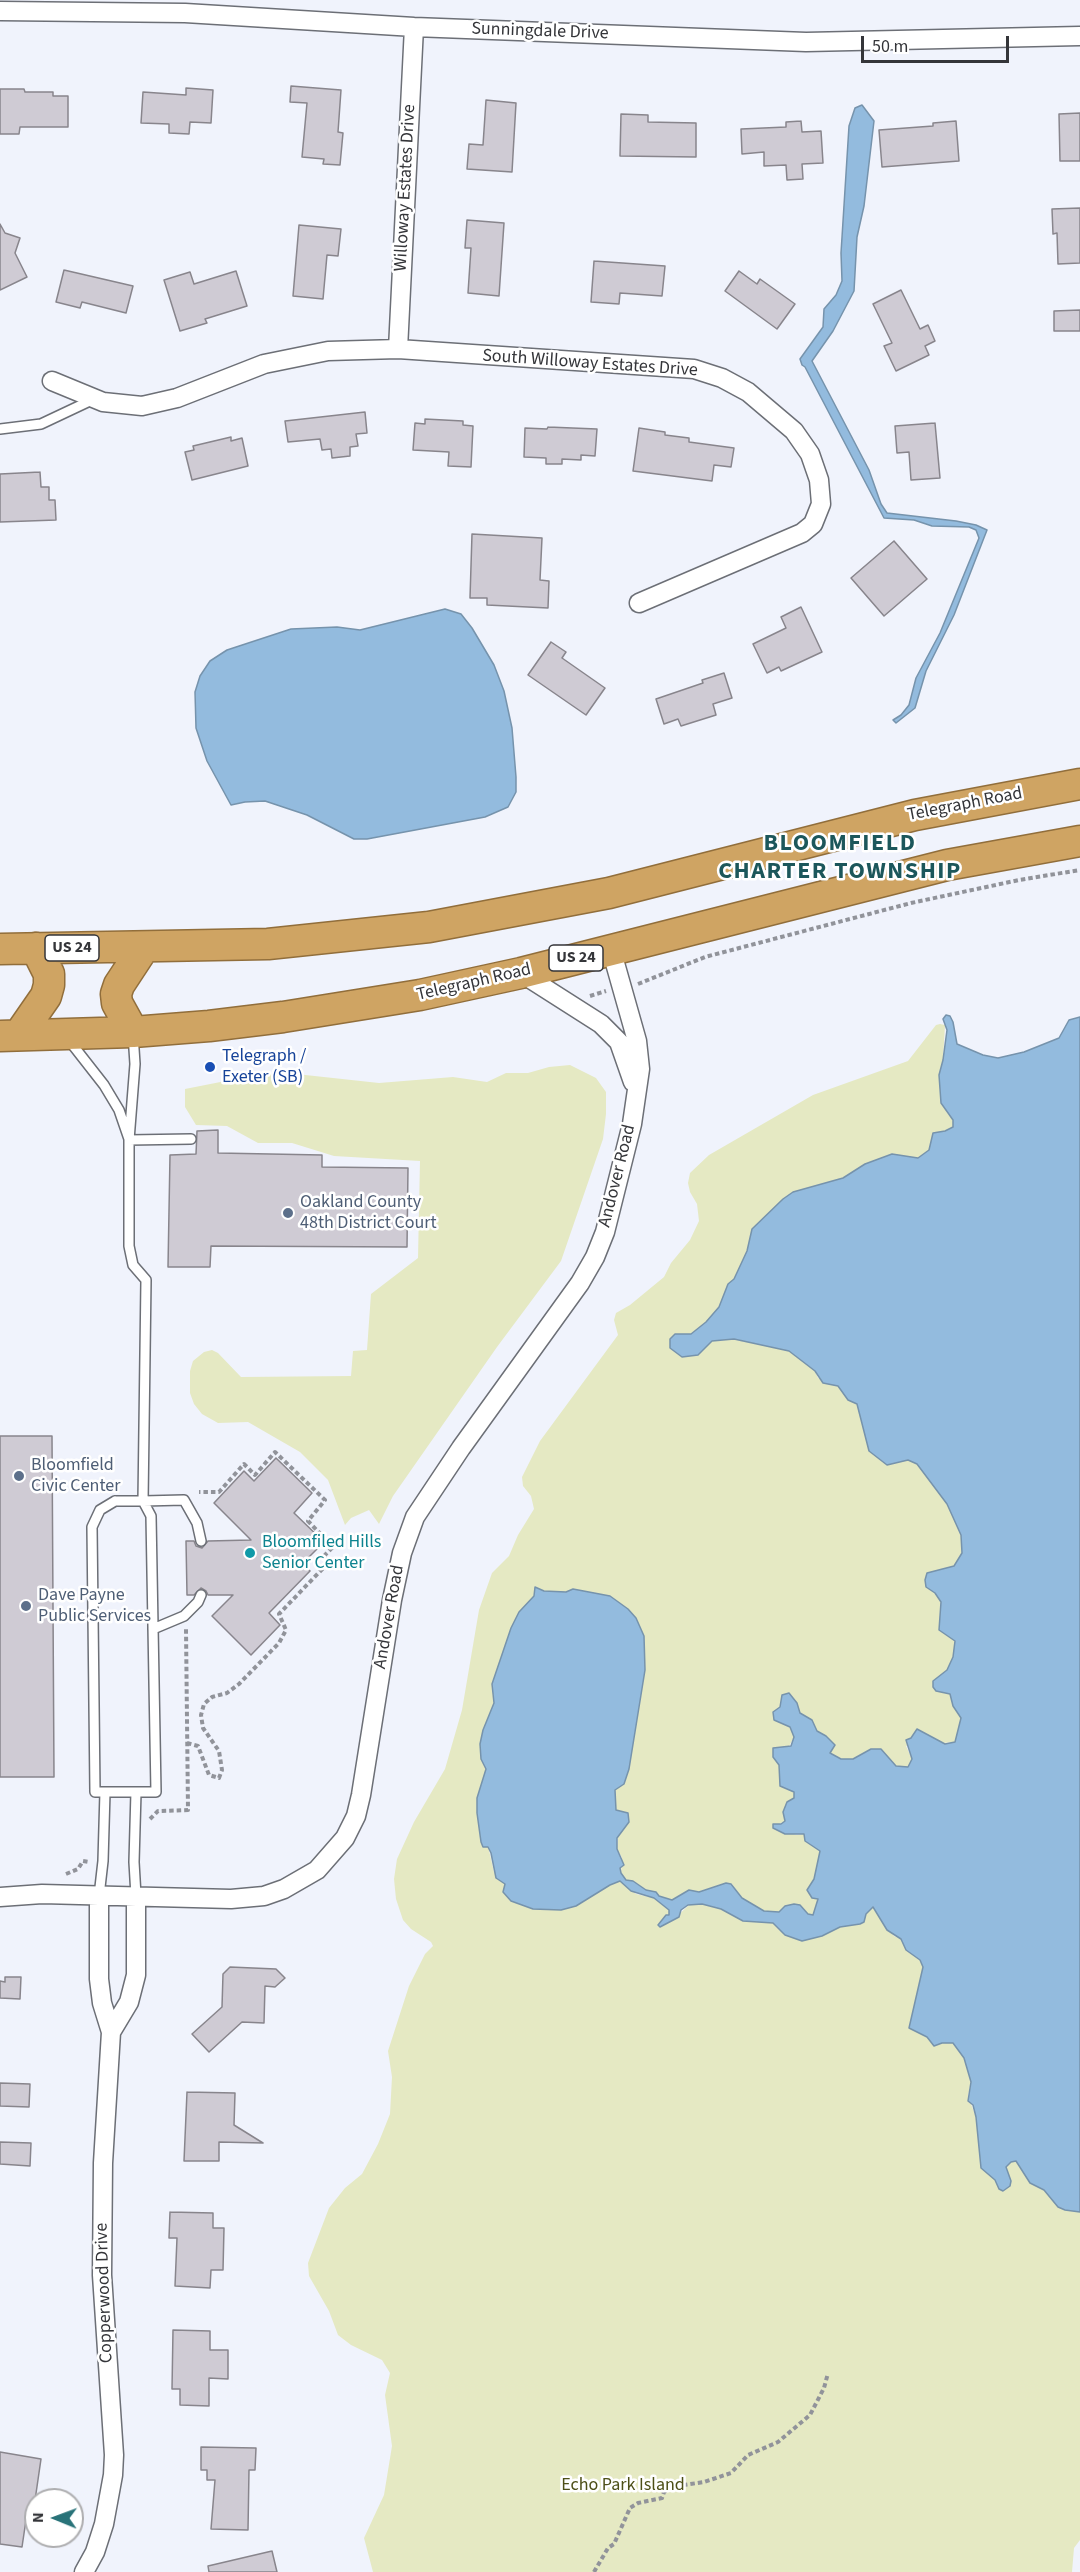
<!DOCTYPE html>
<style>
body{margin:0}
#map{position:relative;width:1080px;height:2572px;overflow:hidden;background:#f0f3fc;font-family:"Source Sans 3",sans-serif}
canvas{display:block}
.north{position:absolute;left:24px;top:2488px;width:60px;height:60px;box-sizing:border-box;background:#fff;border:2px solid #aeaeb0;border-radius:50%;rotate:271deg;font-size:16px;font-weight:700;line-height:24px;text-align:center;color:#343539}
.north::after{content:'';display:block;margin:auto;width:21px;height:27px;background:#297379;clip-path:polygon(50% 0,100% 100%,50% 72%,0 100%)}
.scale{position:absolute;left:861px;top:36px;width:148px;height:27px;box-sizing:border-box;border:3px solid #343539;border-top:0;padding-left:8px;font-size:18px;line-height:21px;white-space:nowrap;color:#343539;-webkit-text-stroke:4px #fff;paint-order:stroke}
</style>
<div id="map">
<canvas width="1080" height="2572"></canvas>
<div class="north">N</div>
<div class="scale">50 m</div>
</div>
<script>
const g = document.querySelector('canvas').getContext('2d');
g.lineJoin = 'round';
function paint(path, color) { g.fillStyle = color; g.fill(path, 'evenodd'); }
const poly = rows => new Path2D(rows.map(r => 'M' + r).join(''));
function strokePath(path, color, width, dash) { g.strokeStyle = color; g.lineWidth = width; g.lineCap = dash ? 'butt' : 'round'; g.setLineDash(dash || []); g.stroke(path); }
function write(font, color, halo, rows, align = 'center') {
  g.font = font + ' "Source Sans 3",sans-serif'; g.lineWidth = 5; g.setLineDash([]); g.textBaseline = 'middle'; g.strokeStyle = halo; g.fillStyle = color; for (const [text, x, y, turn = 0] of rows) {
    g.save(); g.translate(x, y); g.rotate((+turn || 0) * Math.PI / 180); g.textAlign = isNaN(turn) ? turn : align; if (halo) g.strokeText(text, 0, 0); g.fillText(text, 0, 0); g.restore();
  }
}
paint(poly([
 [940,1024,945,1025,943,1060,939,1076,946,1111,953,1120,953,1127,945,1131,929,1150,918,1158,892,1154,865,1164,843,1178,793,1192,783,1199,752,1229,747,1251,734,1279,728,1284,719,1307,706,1322,691,1334,675,1334,670,1339,670,1348,698,1355,712,1341,734,1339,789,1351,815,1371,818,1378,838,1386,848,1400,857,1404,869,1451,887,1465,908,1460,917,1464,947,1504,961,1535,962,1553,954,1566,927,1573,926,1587,935,1593,941,1602,939,1630,955,1641,953,1657,947,1670,939,1678,950,1694,953,1706,961,1718,955,1742,906,1746,912,1759,908,1767,896,1766,881,1749,865,1752,853,1759,841,1759,829,1753,826,1736,817,1731,812,1720,800,1713,797,1703,780,1707,774,1720,790,1727,794,1737,779,1765,780,1786,794,1792,794,1798,787,1802,783,1812,785,1821,777,1825,796,1835,804,1834,820,1851,814,1879,807,1890,818,1899,813,1915,808,1914,805,1910,779,1913,764,1911,742,1898,732,1884,726,1883,672,1900,659,1896,656,1892,646,1890,633,1881,626,1880,621,1873,622,1858,617,1849,620,1813,616,1810,615,1790,629,1769,645,1670,644,1636,610,1596,573,1589,566,1592,544,1591,535,1587,534,1596,519,1612,511,1628,492,1684,494,1703,483,1730,483,1764,486,1769,481,1785,488,1846,494,1872,505,1884,505,1888,533,1909,561,1910,576,1906,610,1885,620,1881,636,1894,654,1898,669,1910,669,1915,674,1919,689,1905,702,1904,721,1909,743,1921,773,1923,778,1929,822,1936,840,1927,860,1924,864,1922,866,1914,872,1907,894,1936,901,1939,906,1950,920,1960,923,1967,921,1983,909,2028,927,2037,934,2046,942,2043,953,2043,964,2058,971,2082,968,2096,976,2117,981,2168,995,2180,999,2189,1010,2186,1006,2168,1011,2162,1016,2161,1030,2183,1044,2190,1058,2207,1065,2210,1080,2212,1080,2540,1074,2548,1072,2572,373,2572,364,2538,384,2495,392,2446,385,2395,390,2373,382,2360,351,2345,338,2335,329,2311,309,2276,308,2263,329,2208,345,2188,362,2174,378,2144,390,2114,392,2077,388,2051,409,1986,425,1954,433,1946,431,1942,411,1929,403,1920,396,1899,394,1879,397,1859,414,1822,445,1769,462,1710,479,1610,492,1573,509,1556,518,1535,534,1509,531,1496,523,1486,522,1477,540,1441,618,1335,614,1320,616,1313,630,1305,664,1277,671,1263,690,1240,699,1221,697,1204,690,1192,688,1183,690,1173,709,1155,813,1095,908,1061,936,1025],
 [570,1065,596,1078,606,1092,606,1114,603,1139,561,1261,497,1347,393,1496,379,1524,369,1510,351,1518,345,1525,328,1480,300,1452,248,1422,218,1423,202,1414,194,1404,190,1393,190,1371,193,1361,204,1352,212,1350,218,1353,241,1377,351,1376,353,1351,367,1350,371,1294,418,1258,420,1161,334,1156,292,1143,258,1143,227,1126,196,1125,185,1107,185,1089,261,1074,287,1073,379,1083,453,1077,487,1082,506,1073,528,1073,549,1067]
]), '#e5e9c3');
const water = poly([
 [862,105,874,121,864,206,857,237,854,291,833,331,812,361,869,470,881,504,887,513,956,521,976,525,987,530,954,615,926,671,915,708,896,723,893,720,901,715,909,705,916,678,940,633,979,538,976,530,969,527,932,526,914,520,884,518,805,367,802,365,800,359,823,327,824,309,836,295,842,281,841,253,849,126,855,108,862,105],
 [445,609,461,614,472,628,494,665,504,691,512,728,516,777,516,792,508,807,485,817,367,839,354,839,307,815,265,801,245,802,231,805,207,761,196,728,195,692,200,676,210,661,227,650,291,629,337,627,360,630,445,609],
 [946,1015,950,1016,953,1022,957,1044,983,1055,998,1058,1024,1052,1059,1038,1069,1020,1080,1017,1080,2212,1065,2210,1058,2207,1044,2190,1030,2183,1016,2161,1011,2162,1006,2167,1011,2181,1010,2186,1003,2191,999,2189,995,2180,981,2168,976,2117,973,2105,968,2101,971,2082,964,2058,953,2043,942,2043,934,2046,927,2037,909,2028,923,1967,920,1960,906,1950,901,1939,887,1930,873,1907,866,1914,864,1922,860,1924,840,1927,822,1936,802,1941,785,1935,773,1923,743,1921,721,1909,702,1904,688,1905,681,1910,679,1917,660,1927,658,1925,666,1915,669,1915,669,1910,654,1898,631,1891,620,1881,610,1885,576,1906,561,1910,533,1909,511,1901,503,1892,505,1884,496,1878,491,1853,488,1847,483,1847,481,1842,477,1813,477,1798,486,1769,481,1759,480,1744,483,1730,494,1703,492,1684,511,1628,519,1612,534,1596,535,1587,544,1591,566,1592,573,1589,610,1596,628,1609,636,1618,644,1636,645,1670,629,1769,624,1784,615,1790,616,1810,628,1813,629,1822,617,1838,617,1849,624,1865,620,1868,621,1873,626,1880,633,1881,646,1890,656,1892,659,1896,672,1900,689,1890,699,1892,726,1883,731,1884,742,1898,764,1911,779,1912,785,1906,794,1904,800,1905,808,1914,813,1915,818,1899,812,1898,807,1890,814,1879,820,1851,805,1841,804,1834,785,1834,773,1828,773,1824,781,1824,785,1821,783,1812,787,1802,794,1798,794,1792,780,1786,779,1765,773,1757,773,1748,791,1746,794,1737,790,1727,774,1720,773,1712,780,1707,782,1695,789,1693,797,1703,800,1713,812,1720,817,1731,826,1736,835,1745,830,1753,841,1759,853,1759,871,1749,881,1749,896,1766,908,1767,912,1759,906,1740,911,1738,917,1729,945,1744,955,1742,961,1718,953,1706,950,1694,936,1691,933,1687,933,1681,947,1670,953,1657,955,1641,939,1630,941,1602,935,1593,926,1587,925,1580,927,1573,954,1566,962,1553,961,1535,947,1504,917,1464,908,1460,887,1465,869,1451,857,1404,848,1400,838,1386,823,1383,815,1371,789,1351,734,1339,712,1341,698,1355,682,1357,670,1348,670,1339,675,1334,691,1334,706,1322,719,1307,728,1284,734,1279,747,1251,752,1229,783,1199,793,1192,843,1178,865,1164,892,1154,918,1158,929,1150,933,1133,945,1131,953,1127,953,1120,941,1103,939,1075,943,1060,947,1030,943,1019,946,1015]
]);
paint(water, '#93bbde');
strokePath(water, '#7693ac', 1.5);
const building = poly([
 [291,86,341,90,338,132,343,133,340,165,323,164,324,159,302,157,307,103,290,102,291,86],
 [186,88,213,90,211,123,190,122,189,134,169,133,169,124,141,123,143,92,186,95,186,88],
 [0,89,24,89,25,92,53,92,53,96,68,96,68,127,20,127,19,134,0,134,0,89],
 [486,100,516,103,512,172,467,169,469,144,483,145,486,100],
 [1080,113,1080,161,1060,161,1059,114,1080,113],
 [621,114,648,115,648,122,696,123,696,157,620,156,621,114],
 [801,121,802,132,821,131,823,163,802,164,803,179,787,180,786,165,764,166,764,152,742,154,741,129,786,127,786,122,801,121],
 [956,121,959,161,882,167,879,130,933,126,933,123,956,121],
 [1080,208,1080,263,1058,264,1057,233,1053,234,1052,209,1080,208],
 [467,220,504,223,499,296,468,293,471,248,465,248,467,220],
 [0,224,5,233,20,238,15,253,27,277,0,290,0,224],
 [299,225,341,229,338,256,327,255,323,299,293,296,299,225],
 [594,261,665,266,662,296,620,293,619,304,591,302,594,261],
 [64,270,133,286,126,313,82,302,80,308,56,302,64,270],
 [236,271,247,306,205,319,207,323,180,331,164,280,190,272,194,284,236,271],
 [739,271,757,284,760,279,795,304,777,329,725,291,739,271],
 [901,290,920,329,928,325,935,341,925,346,929,355,896,371,884,346,892,343,873,304,901,290],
 [1080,310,1080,331,1054,331,1054,311,1080,310],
 [365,412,367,433,356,434,358,446,350,447,350,456,332,458,331,449,322,450,320,439,288,442,285,421,365,412],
 [425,419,463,421,463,425,473,426,471,467,448,466,449,452,413,450,415,423,425,424,425,419],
 [935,423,940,478,911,480,909,452,897,453,895,426,935,423],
 [548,427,597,429,595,456,581,455,581,460,562,459,562,464,546,464,546,458,524,457,525,428,547,429,548,427],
 [639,428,665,432,665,435,689,438,689,442,734,448,731,467,714,465,712,481,633,471,639,428],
 [231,437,231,441,242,438,248,466,192,480,185,452,194,450,193,446,231,437],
 [40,472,41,487,49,487,49,500,55,500,56,520,0,522,0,474,40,472],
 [472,534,542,538,540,580,549,581,548,608,487,605,487,598,470,598,472,534],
 [894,541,927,579,884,616,851,578,894,541],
 [801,607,822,652,781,671,779,667,767,673,753,644,786,628,781,617,801,607],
 [551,642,566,652,562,658,605,688,586,715,528,675,551,642],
 [724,673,732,698,713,704,716,715,681,726,678,719,664,724,656,699,703,683,702,680,724,673],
 [218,1130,218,1153,322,1155,322,1167,408,1168,407,1247,211,1246,210,1267,168,1267,170,1155,196,1154,197,1131,218,1130],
 [0,1436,52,1436,54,1777,0,1777,0,1436],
 [276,1458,312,1493,294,1513,324,1542,303,1563,310,1571,269,1613,280,1625,251,1655,212,1616,233,1595,208,1595,206,1591,201,1588,194,1595,187,1595,186,1541,194,1541,196,1546,202,1548,208,1541,251,1540,214,1503,244,1471,254,1481,276,1458],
 [230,1967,276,1969,285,1978,275,1987,265,1986,264,2023,242,2022,209,2052,192,2034,222,2007,223,1974,230,1967],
 [5,1977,21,1977,20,1999,0,1998,0,1981,5,1982,5,1977],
 [0,2083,30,2084,29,2107,0,2106,0,2083],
 [187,2092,235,2093,234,2125,263,2143,219,2142,219,2161,184,2161,187,2092],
 [0,2142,31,2143,30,2166,0,2164,0,2142],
 [170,2212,213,2213,213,2228,224,2228,223,2270,211,2270,210,2288,175,2286,177,2238,169,2238,170,2212],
 [173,2330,210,2331,210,2350,228,2350,228,2379,209,2378,209,2406,180,2405,180,2389,172,2389,173,2330],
 [201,2447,256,2448,255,2470,249,2470,248,2530,211,2529,215,2480,207,2480,207,2470,201,2470,201,2447],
 [0,2452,41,2459,32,2521,26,2520,22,2547,0,2544,0,2452],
 [272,2551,277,2572,209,2572,208,2566,272,2551]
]);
paint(building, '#cfcbd4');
strokePath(building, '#88858c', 1.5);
const service = poly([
 [0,429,41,424,94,399],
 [133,1034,135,1064,129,1140,129,1246,133,1265,146,1280,143,1501,184,1500,197,1523,201,1541],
 [68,1039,104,1085,119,1110,129,1139],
 [129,1140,191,1139],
 [115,1501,143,1501,151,1516,156,1792,95,1792,92,1527,100,1510,115,1501],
 [153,1629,184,1616,198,1602,201,1595],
 [136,1792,134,1862,136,1896],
 [99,1896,103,1861,105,1792]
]);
const minor = poly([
 [0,11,185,13,414,27,806,42,1080,36],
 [398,349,414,27],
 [52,381,103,402,142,406,177,398,264,364,328,351,398,349,694,369,722,378,748,392,794,431,810,454,819,480,821,504,813,524,802,533,639,603],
 [521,973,601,1024,619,1042,633,1082],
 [0,1897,42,1894,231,1899,264,1896,284,1889,317,1870,345,1838,356,1816,361,1795,392,1600,402,1553,415,1517,461,1448,580,1283,595,1257,605,1232,632,1124,640,1069,637,1041,611,949],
 [111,2032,129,2002,136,1975,136,1896],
 [84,2572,95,2552,104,2524,113,2475,114,2455,102,2275,103,2163,111,2032,102,2003,99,1979,99,1896]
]);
const trunk = poly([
 [0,949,268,944,429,927,609,893,915,815,1080,784],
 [133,1032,117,1003,116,994,119,985,144,947],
 [19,1035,46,996,49,985,49,974,36,948],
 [0,1036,133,1032,209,1026,283,1017,420,995,521,973,947,865,1080,841]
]);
strokePath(service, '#6c6f76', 12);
strokePath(minor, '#6c6f76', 21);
strokePath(trunk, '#916e3b', 33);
strokePath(poly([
 [638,984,705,957,911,903,1019,880,1080,870],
 [590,996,606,991],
 [187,1743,198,1746,209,1775,219,1778,222,1770,219,1751,203,1728,201,1715,204,1704,212,1697,227,1693,239,1684,279,1643,286,1630,279,1614,329,1562,323,1557,333,1547,308,1521,325,1500,275,1452,255,1475,244,1464,219,1492,199,1492],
 [150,1819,158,1811,188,1810,186,1629],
 [66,1874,78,1869,83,1861,89,1862],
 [594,2572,608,2548,614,2544,630,2508,638,2503,662,2498,664,2492,677,2486,704,2482,731,2473,748,2455,778,2442,810,2415,824,2388,828,2373]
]), '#91939a', 4, [4.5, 3]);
strokePath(service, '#fff', 9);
strokePath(minor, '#fff', 18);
strokePath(trunk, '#cfa463', 30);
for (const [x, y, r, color] of [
 [210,1067,6,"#1a4fb4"],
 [288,1213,6,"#5c6f8a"],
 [19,1476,6,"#5c6f8a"],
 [250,1553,6,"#0f9aa8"],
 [26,1606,6,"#5c6f8a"]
]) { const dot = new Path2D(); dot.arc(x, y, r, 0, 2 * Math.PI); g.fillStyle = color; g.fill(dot); strokePath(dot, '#fff', 2); }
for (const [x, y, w] of [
 [72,948,54],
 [576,958,54]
]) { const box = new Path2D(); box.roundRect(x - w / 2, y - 13, w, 26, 4.5); g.fillStyle = '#fff'; g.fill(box); strokePath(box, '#343539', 1.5); }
write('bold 16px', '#343539', null, [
 ["US 24",72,948],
 ["US 24",576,958]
]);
write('18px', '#343539', '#fff', [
 ["Sunningdale Drive",540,32,2],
 ["Willoway Estates Drive",406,188,-87],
 ["South Willoway Estates Drive",590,364,4],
 ["Telegraph Road",965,805,-11],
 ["Telegraph Road",474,983,-13],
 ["Andover Road",618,1176,-76],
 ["Andover Road",390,1617,-80],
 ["Copperwood Drive",105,2293,-92]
]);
write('18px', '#164399', '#fff', [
 ["Telegraph /",222,1057],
 ["Exeter (SB)",222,1078]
], 'left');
write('18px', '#4e5e75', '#fff', [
 ["Oakland County",300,1203],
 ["48th District Court",300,1224],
 ["Bloomfield",31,1466],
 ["Civic Center",31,1487],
 ["Dave Payne",38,1596],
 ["Public Services",38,1617]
], 'left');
write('18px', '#0d838f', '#fff', [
 ["Bloomfiled Hills",262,1543],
 ["Senior Center",262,1564]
], 'left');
write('18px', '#4d4f17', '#fff', [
 ["Echo Park Island",623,2486]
]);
g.letterSpacing = '1.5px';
write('bold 24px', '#1c575b', '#fff', [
 ["BLOOMFIELD",840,845],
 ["CHARTER TOWNSHIP",840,873]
]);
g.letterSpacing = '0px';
</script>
